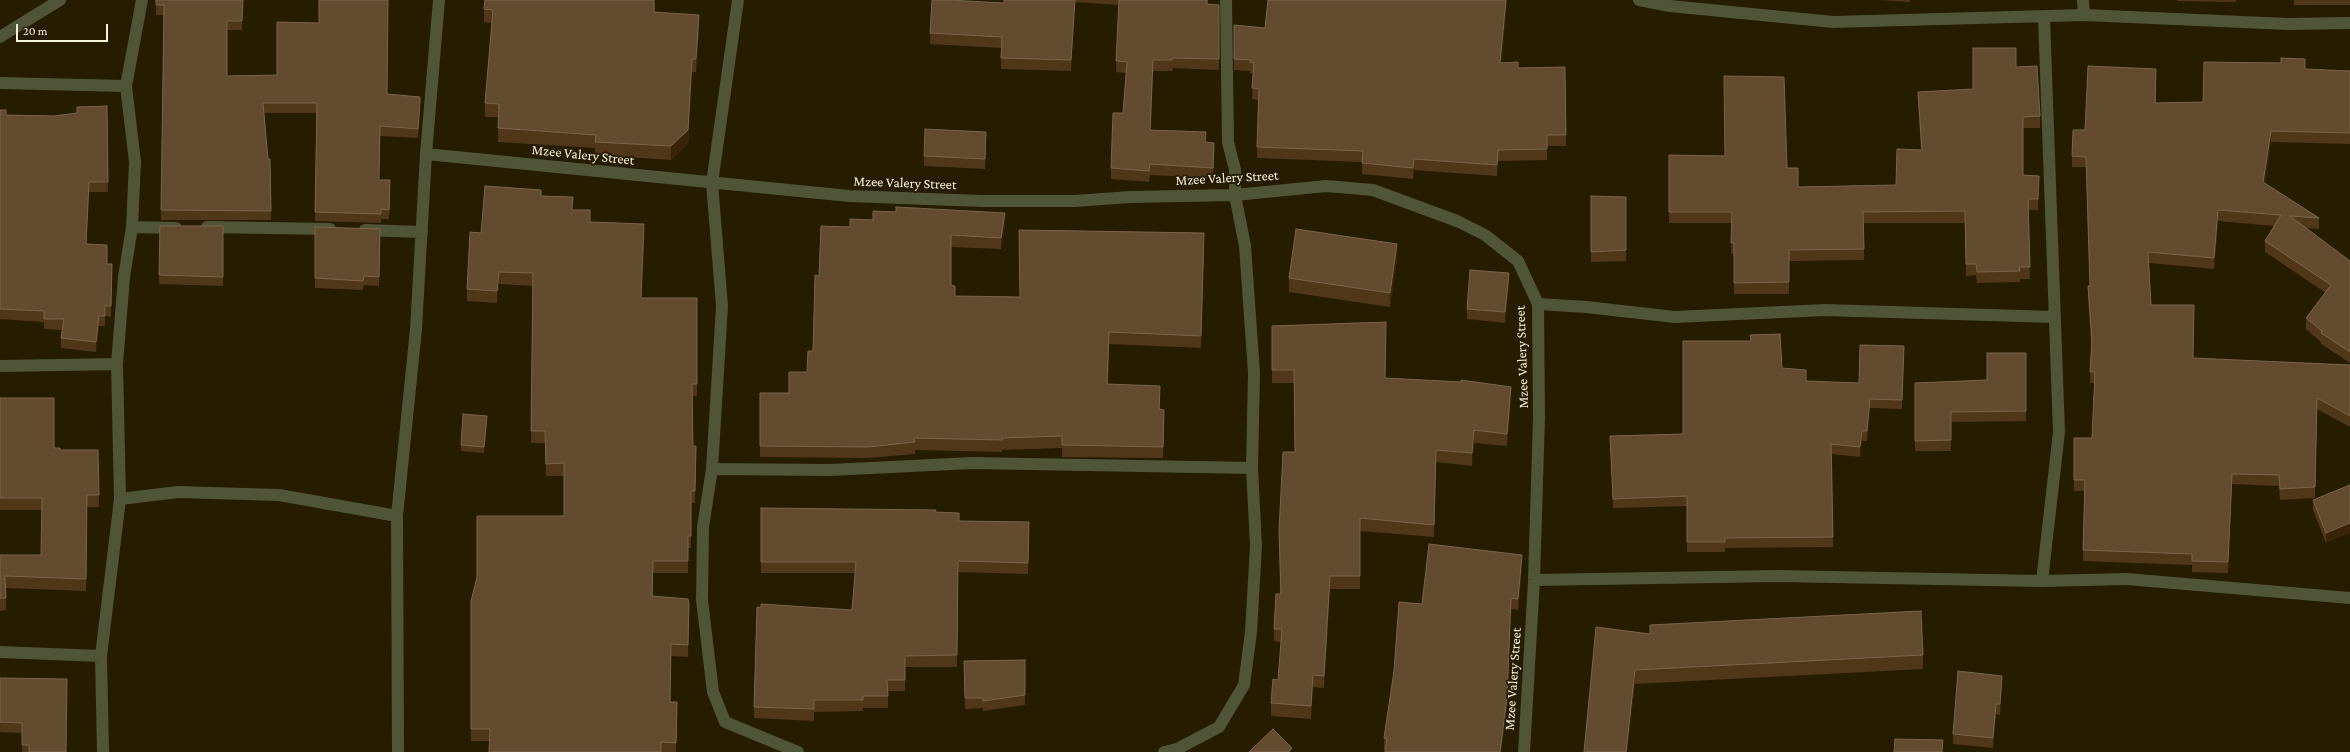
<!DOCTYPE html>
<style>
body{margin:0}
#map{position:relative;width:2350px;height:752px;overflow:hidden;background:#261c00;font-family:"Crimson Pro",serif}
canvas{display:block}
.scale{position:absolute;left:16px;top:24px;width:92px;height:18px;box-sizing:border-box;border:2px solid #f7f1df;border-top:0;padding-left:5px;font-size:12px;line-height:14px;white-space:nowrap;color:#f7f1df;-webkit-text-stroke:3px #261c00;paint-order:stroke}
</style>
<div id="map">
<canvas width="2350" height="752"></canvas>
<div class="scale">20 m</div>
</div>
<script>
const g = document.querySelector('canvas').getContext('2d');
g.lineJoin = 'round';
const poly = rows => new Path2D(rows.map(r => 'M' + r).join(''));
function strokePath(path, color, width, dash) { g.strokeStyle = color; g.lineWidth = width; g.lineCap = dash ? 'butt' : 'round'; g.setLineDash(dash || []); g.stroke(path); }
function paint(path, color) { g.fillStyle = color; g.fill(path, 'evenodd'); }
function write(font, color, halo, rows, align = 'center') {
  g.font = font + ' "Crimson Pro",serif'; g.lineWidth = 4; g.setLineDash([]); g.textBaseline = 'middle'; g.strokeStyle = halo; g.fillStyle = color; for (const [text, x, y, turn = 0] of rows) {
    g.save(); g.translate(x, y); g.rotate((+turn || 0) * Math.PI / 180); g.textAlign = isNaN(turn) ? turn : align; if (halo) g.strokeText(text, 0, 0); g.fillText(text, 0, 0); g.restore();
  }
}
strokePath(poly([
 [738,0,712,183,722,306,712,469,703,527,702,600,713,692,725,722,798,752],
 [1639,0,1670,6,1833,22,2084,15,2288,24,2350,23],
 [2083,0,2084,15],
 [0,37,60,0],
 [0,83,126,86],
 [426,154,849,196,981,201,1075,201,1130,197,1235,195,1326,186,1373,190,1457,221,1485,235,1518,261,1538,304,1539,418,1534,580,1524,752],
 [132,227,176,228],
 [207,227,330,229],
 [365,230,422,232],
 [1538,304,1586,307,1675,317,1825,310,2054,317],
 [0,366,117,364],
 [712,469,830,470,972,463,1252,468],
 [120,499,178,492,279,495,397,516],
 [1534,580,1778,576,2042,581,2127,579,2350,598],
 [2042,581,2059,432,2044,18],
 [0,652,101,656],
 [103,752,101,656,120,499,117,364,124,277,132,227,135,162,126,86,142,0],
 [398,752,397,516,416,329,426,154,439,0],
 [1164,752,1177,749,1219,727,1244,685,1251,632,1256,546,1252,468,1254,373,1245,246,1235,195,1235,170,1228,142,1226,0]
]), '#505538', 12);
paint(poly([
 [156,0,243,0,242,30,227,30,227,76,387,94,420,110,418,138,380,136,379,176,379,180,390,190,389,219,381,219,381,223,315,221,317,113,264,113,271,211,271,220,161,220,164,15,156,15],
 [655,0,655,12,699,28,696,72,692,72,688,144,671,160,595,155,595,148,498,142,498,117,485,117,485,103,492,23,484,22,484,9],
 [1004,0,1208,0,1207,4,1219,5,1219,70,1173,68,1172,71,1153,71,1151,130,1206,142,1214,154,1213,178,1150,175,1149,182,1111,179,1111,168,1123,113,1126,73,1116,72,1119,5,1075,2,1071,71,1001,69,1001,48,930,44,930,33,1004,3],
 [1268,0,1507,0,1501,63,1518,68,1565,67,1566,146,1547,146,1547,160,1498,161,1497,176,1414,170,1413,179,1362,174,1362,162,1257,158,1258,100,1252,99,1253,74,1250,73,1250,71,1234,70,1234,25,1265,28],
 [1881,0,1910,0,1910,2],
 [2177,0,2236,0,2236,2,2177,1],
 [2294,0,2350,0,2350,5,2294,5],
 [2016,67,2040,116,2040,128,2023,128,2023,175,2039,176,2038,210,2028,210,2030,279,2020,279,2020,282,1977,283,1976,275,1966,276,1965,223,1864,223,1864,260,1789,261,1789,294,1734,294,1734,254,1731,254,1732,223,1669,223,1669,155,1787,168,1798,187,1896,185,1921,150,1918,103,1918,92,1973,89],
 [2305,69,2350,71,2350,144,2271,142,2265,183,2319,218,2319,229,2307,228,2350,261,2350,363,2321,344,2321,342,2306,329,2306,318,2326,293,2265,252,2265,241,2274,226,2218,221,2214,269,2149,263,2151,305,2193,358,2350,365,2350,427,2317,409,2315,498,2280,500,2279,486,2232,484,2228,573,2192,572,2192,565,2083,561,2085,491,2074,491,2074,438,2092,438,2095,383,2090,383,2091,346,2088,297,2088,286,2090,286,2086,167,2072,167,2072,156,2085,130,2156,80,2156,103,2203,102],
 [107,106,108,192,89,192,86,244,107,264,112,264,111,317,105,316,105,326,99,326,96,352,61,348,61,338,62,330,44,329,44,322,0,319,0,110,6,115,54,116,77,113],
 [986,143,985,169,924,166,924,156],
 [541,196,573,210,590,222,644,236,641,298,697,298,697,396,692,396,693,446,696,446,695,503,691,503,691,548,688,548,688,573,653,573,653,596,689,603,688,657,671,656,670,702,677,714,676,752,489,752,490,741,471,741,471,601,564,516,564,476,546,476,545,443,531,443,533,286,499,284,497,303,467,301,467,289,481,233],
 [1591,196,1626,250,1626,261,1591,262],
 [873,220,1005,225,1001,249,951,247,951,285,955,296,1020,297,1204,245,1201,348,1109,344,1108,384,1160,397,1160,409,1164,421,1163,458,1062,457,1062,448,1002,450,1002,452,915,450,915,454,868,458,760,457,760,393,789,393,807,372,813,351,819,276,850,227],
 [315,227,380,238,379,286,364,285,363,290,315,288],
 [1397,259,1390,307,1289,292,1289,278],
 [159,275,223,277,223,286,159,284],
 [1509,283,1505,323,1467,319,1467,309],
 [1272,326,1385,378,1511,400,1507,446,1474,443,1472,466,1436,462,1434,537,1360,531,1360,589,1330,589,1324,688,1313,687,1311,719,1271,716,1271,703,1278,680,1281,642,1274,641,1274,629,1280,594,1279,531,1295,452,1294,383,1272,383],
 [1750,335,1782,368,1806,381,1859,383,1904,346,1902,409,1870,408,1867,441,1862,441,1860,457,1832,454,1833,547,1725,548,1725,552,1687,552,1687,506,1613,508,1610,436,1683,434,1750,341],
 [1915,383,2026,411,2026,421,1951,422,1951,451,1915,451],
 [0,398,54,448,60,450,98,450,99,507,87,507,86,591,6,588,6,610,0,611,0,555,41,555,42,510,0,510],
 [487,422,484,453,461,451,461,445],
 [2350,485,2326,543,2313,510,2313,500],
 [761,508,936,513,959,521,1029,522,1028,574,958,572,957,667,905,667,905,691,888,691,888,708,863,708,863,711,814,712,814,721,754,718,754,707,852,610,855,573,761,573],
 [1522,566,1518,610,1511,609,1507,708,1501,752,1385,752,1385,750,1384,750,1384,738,1422,604],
 [1650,625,1923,655,1923,669,1635,684,1627,752,1584,752,1650,634],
 [1025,660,1025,705,983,711,983,708,965,709,964,661],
 [0,678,66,752,22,752,22,733,0,732],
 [2002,686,2000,715,1996,714,1993,748,1953,744,1953,734]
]), '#51371a');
paint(poly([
 [654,0,655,0,654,25],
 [1075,0,1071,71,1071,60],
 [1506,0,1507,0,1500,74,1500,63],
 [699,15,699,28,696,72,696,59],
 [692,59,692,72,688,144,671,160,671,146],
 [1153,60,1153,71,1150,141,1150,130],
 [420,101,420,110,418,138,418,129],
 [2271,131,2271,142,2263,193,2263,182],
 [1214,143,1214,154,1213,178,1213,168],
 [1498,150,1498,161,1497,176,1497,165],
 [1414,159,1414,170,1413,179,1413,168],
 [89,182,89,192,86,254,86,244],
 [2218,210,2218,221,2214,269,2214,258],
 [1005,213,1005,225,1001,249,1001,238],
 [644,224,644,236,641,310,641,298],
 [1204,233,1204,245,1201,348,1201,336],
 [1397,244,1397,259,1390,307,1390,293],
 [499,272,499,284,497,303,497,291],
 [1509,273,1509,283,1505,323,1505,312],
 [99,316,99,326,96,352,96,342],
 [1511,387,1511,400,1507,446,1507,434],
 [1870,399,1870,408,1867,441,1867,431],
 [487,416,487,422,484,453,484,447],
 [1474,430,1474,443,1472,466,1472,453],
 [1862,431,1862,441,1860,457,1860,447],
 [1436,450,1436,462,1434,537,1434,525],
 [2232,474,2232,484,2228,573,2228,562],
 [2350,523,2350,533,2326,543,2326,533],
 [1522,555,1522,566,1518,610,1518,599],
 [1330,576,1330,589,1324,688,1324,676],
 [1511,598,1507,708,1501,752,1500,752],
 [1635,670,1635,684,1627,752,1626,752],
 [1313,675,1313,687,1311,719,1311,706],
 [2002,676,2002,686,2000,715,2000,704],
 [1996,704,1996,714,1993,748,1993,738]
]), '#392407');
const building = poly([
 [156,0,243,0,242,21,227,21,227,76,277,75,277,22,319,23,319,0,388,0,387,94,420,97,420,101,418,129,380,126,379,175,379,180,390,180,389,210,381,209,381,214,315,212,317,103,263,103,268,159,270,159,271,211,161,210,164,5,156,5,156,0],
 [485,0,654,0,654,12,699,15,696,59,692,59,688,130,671,146,595,142,596,135,498,128,499,104,485,103,493,10,484,9,485,0],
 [932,0,949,0,1004,3,1004,0,1075,0,1071,60,1001,58,1002,37,930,33,932,0],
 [1119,0,1207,0,1207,4,1219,5,1219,59,1173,58,1172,60,1153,60,1150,130,1206,132,1205,142,1214,143,1213,168,1150,164,1149,171,1111,168,1113,113,1123,113,1127,62,1116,61,1119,0],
 [1268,0,1506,0,1500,63,1518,62,1518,68,1565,67,1566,135,1547,135,1547,149,1498,150,1497,165,1414,159,1413,168,1362,163,1363,151,1257,147,1259,89,1252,88,1254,63,1250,62,1251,60,1234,59,1234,25,1265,28,1268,0],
 [1973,48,2016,48,2016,67,2037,66,2040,116,2023,117,2023,175,2039,176,2038,199,2028,199,2030,267,2019,267,2020,271,1977,272,1976,264,1966,264,1965,211,1863,212,1864,249,1789,250,1789,282,1734,283,1734,243,1731,243,1732,212,1669,212,1669,155,1725,156,1724,76,1784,77,1787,168,1798,168,1798,187,1896,185,1897,149,1922,150,1918,92,1973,89,1973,48],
 [2281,58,2305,59,2305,69,2350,71,2350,133,2271,131,2263,182,2319,218,2290,216,2350,261,2350,352,2321,333,2322,331,2306,318,2331,285,2265,241,2281,215,2218,210,2214,258,2148,252,2151,305,2194,305,2193,358,2350,365,2350,416,2317,398,2315,487,2280,489,2279,475,2232,474,2228,562,2192,561,2192,554,2083,550,2085,480,2074,480,2074,438,2092,438,2095,372,2090,372,2092,339,2088,286,2090,286,2086,157,2072,156,2073,130,2085,130,2088,66,2156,69,2155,103,2203,102,2204,62,2281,63,2281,58],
 [107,106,108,182,89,182,86,244,107,245,107,264,112,264,111,306,105,306,105,316,99,316,96,342,61,338,64,319,44,319,44,311,0,309,0,110,6,110,6,115,54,116,77,113,77,107,107,106],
 [925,129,986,132,985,159,924,156,925,129],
 [485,186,541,190,541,196,573,197,572,210,590,210,590,222,644,224,641,298,697,298,697,384,692,384,693,446,696,446,695,491,691,491,691,536,688,536,688,561,653,561,652,596,688,599,689,603,688,645,671,644,670,702,677,702,676,743,661,742,661,752,489,752,490,729,471,729,471,601,477,577,477,516,564,516,564,463,546,464,545,431,531,431,533,273,499,272,497,291,467,289,470,232,481,233,485,186],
 [1591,196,1626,197,1626,250,1591,252,1591,196],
 [896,207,1005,213,1001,238,951,235,951,285,955,286,955,296,1020,297,1019,230,1204,233,1201,336,1109,332,1107,384,1160,386,1159,409,1164,410,1163,447,1062,445,1062,436,1002,438,1002,440,914,438,915,442,868,447,760,446,760,393,789,393,789,372,807,372,808,351,813,351,815,275,819,276,821,226,850,227,850,219,873,220,873,211,896,212,896,207],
 [160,226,223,226,223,277,159,275,160,226],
 [315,227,380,229,379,277,364,276,363,281,315,278,315,227],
 [1296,229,1397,244,1390,293,1289,278,1296,229],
 [1470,270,1509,273,1505,312,1467,309,1470,270],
 [1386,322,1385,378,1461,382,1461,380,1511,387,1507,434,1474,430,1472,453,1436,450,1434,525,1360,518,1360,576,1330,576,1324,676,1313,675,1311,706,1271,703,1273,679,1278,680,1282,629,1274,629,1276,594,1281,594,1279,531,1283,452,1295,452,1294,370,1272,370,1272,326,1386,322],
 [1780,334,1782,368,1806,370,1806,381,1859,383,1860,345,1904,346,1902,400,1870,399,1867,431,1862,431,1860,447,1831,444,1833,537,1725,538,1725,542,1687,542,1687,496,1613,499,1610,436,1683,434,1683,341,1751,341,1750,335,1780,334],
 [1987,353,2026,353,2026,411,1951,412,1951,440,1915,441,1915,383,1987,380,1987,353],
 [0,398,54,398,54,448,60,448,60,450,98,450,99,495,87,495,86,579,5,576,6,598,0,598,0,555,41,555,42,498,0,498,0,398],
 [463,414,487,416,484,447,461,445,463,414],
 [2350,485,2350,523,2326,533,2313,500,2350,485],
 [761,508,936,510,935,512,959,513,959,521,1029,522,1028,563,958,561,957,655,905,656,905,680,887,680,888,696,863,696,863,700,814,700,814,709,754,707,757,607,761,608,761,604,852,610,856,562,761,562,761,508],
 [1429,544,1522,555,1518,599,1511,598,1507,697,1500,752,1385,752,1387,739,1384,738,1394,671,1399,602,1422,604,1429,544],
 [1921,611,1923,655,1635,670,1626,752,1584,752,1596,627,1650,634,1650,625,1921,611],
 [1025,660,1025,695,983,701,983,698,965,698,964,661,1025,660],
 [1958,671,2002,676,2000,704,1996,704,1993,738,1953,734,1958,671],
 [0,678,67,679,66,752,29,752,29,745,22,745,22,723,0,722,0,678],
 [1273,729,1292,748,1289,752,1249,752,1273,729],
 [1895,739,1943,740,1942,752,1894,752,1895,739]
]);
paint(building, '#634b2f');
strokePath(building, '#7a654b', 1);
write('14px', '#f7f1df', '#261c00', [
 ["Mzee Valery Street",583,155,6],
 ["Mzee Valery Street",1227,178,-3],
 ["Mzee Valery Street",905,183,2],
 ["Mzee Valery Street",1522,357,-92],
 ["Mzee Valery Street",1513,679,-86]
]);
</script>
